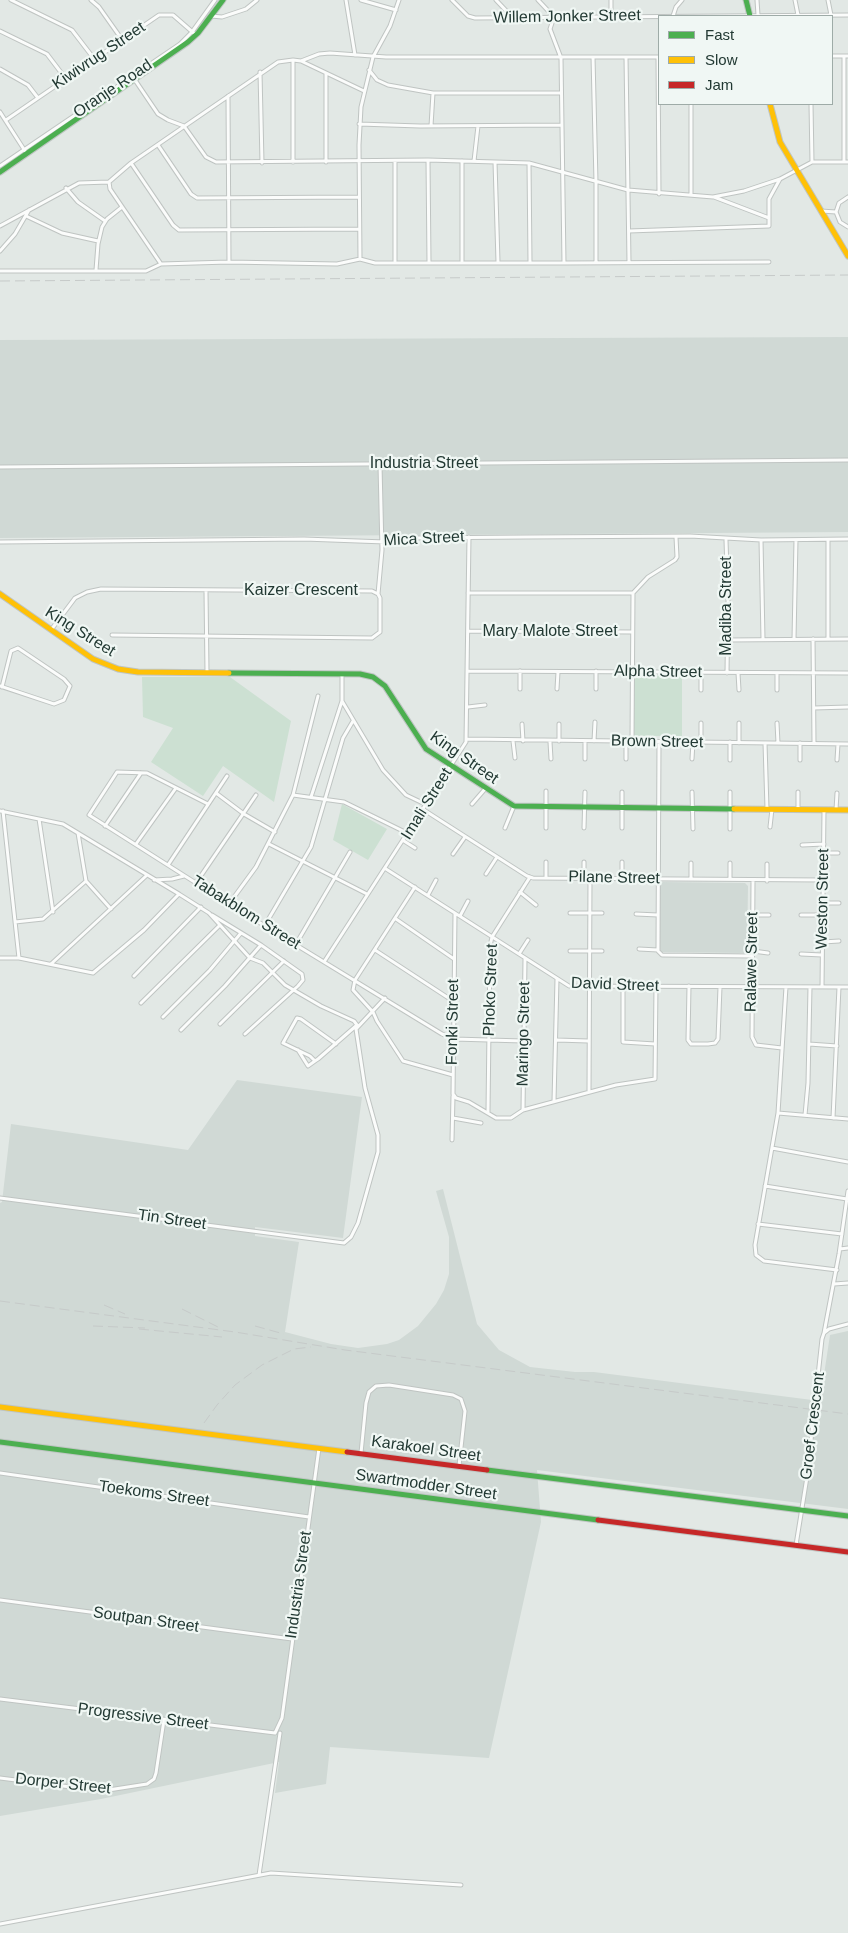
<!DOCTYPE html>
<style>
body{margin:0}
#map{position:relative;width:848px;height:1933px;overflow:hidden;background:#e2e8e5;font-family:Helvetica,sans-serif}
canvas{display:block}
.legend{position:absolute;left:658px;top:15px;width:175px;height:90px;box-sizing:border-box;background:#f0f7f4;border:1px solid #9eaba7;margin:0;padding:6px 9px;list-style:none;font-size:15px;color:#223933}
.legend li{display:flex;align-items:center;gap:10px;height:25px}
.legend b{width:25px;border:1px solid #9eaba7}
</style>
<div id="map">
<canvas width="848" height="1933"></canvas>
<ul class="legend">
<li><b style="height:6px;background:#4caf50"></b>Fast</li>
<li><b style="height:6px;background:#ffc107"></b>Slow</li>
<li><b style="height:6px;background:#c62828"></b>Jam</li>
</ul>
</div>
<script>
const g = document.querySelector('canvas').getContext('2d');
g.lineJoin = 'round';
function paint(path, color) { g.fillStyle = color; g.fill(path, 'evenodd'); }
const poly = rows => new Path2D(rows.map(r => 'M' + r).join(''));
function strokePath(path, color, width, dash) { g.strokeStyle = color; g.lineWidth = width; g.lineCap = dash ? 'butt' : 'round'; g.setLineDash(dash || []); g.stroke(path); }
function write(font, color, halo, rows, align = 'center') {
  g.font = font + ' Helvetica,sans-serif'; g.lineWidth = 4.5; g.setLineDash([]); g.textBaseline = 'middle'; g.strokeStyle = halo; g.fillStyle = color; for (const [text, x, y, turn = 0] of rows) {
    g.save(); g.translate(x, y); g.rotate((+turn || 0) * Math.PI / 180); g.textAlign = isNaN(turn) ? turn : align; if (halo) g.strokeText(text, 0, 0); g.fillText(text, 0, 0); g.restore();
  }
}
paint(poly([
 [848,337,848,532,0,538,0,340],
 [663,882,745,883,748,886,747,950,744,953,662,952,659,948,659,885],
 [237,1080,362,1097,343,1238,255,1227,255,1236,299,1242,285,1332,331,1344,358,1348,387,1344,399,1340,418,1326,436,1304,444,1290,449,1274,449,1237,436,1191,443,1189,477,1324,499,1350,530,1367,575,1372,594,1372,820,1401,830,1335,848,1331,848,1509,537,1470,541,1522,489,1758,330,1747,326,1784,275,1793,279,1762,101,1799,0,1816,0,1203,2,1202,11,1124,188,1150]
]), '#d0d9d5');
paint(poly([
 [634,675,682,676,682,736,634,736],
 [142,677,230,677,291,721,274,802,223,766,203,796,151,762,173,728,143,717],
 [342,804,387,829,368,860,333,840]
]), '#cce0d2');
const street = poly([
 [11,0,72,30,95,60],
 [91,0,99,7,123,41],
 [346,0,355,55],
 [361,0,396,10],
 [452,0,468,16,475,18,848,15],
 [496,0,513,18],
 [538,0,554,17,550,29,561,58,564,263,769,262],
 [757,0,758,15],
 [795,0,798,15],
 [828,0,831,15],
 [211,16,222,17,246,9,257,0],
 [611,16,611,0],
 [673,16,676,7,682,0],
 [0,31,47,54,66,79],
 [832,56,848,56],
 [844,56,844,162],
 [593,57,596,182,596,263],
 [626,57,629,262],
 [658,57,659,194],
 [293,60,293,162],
 [301,61,319,54,330,53,386,57,659,57],
 [0,69,28,85,38,98],
 [369,70,377,80,388,85,433,93],
 [260,72,262,163],
 [326,73,326,162],
 [135,80,158,114,168,120,184,126,206,157,216,162,428,160,529,163,628,190,713,197,744,191,780,179,812,162,848,162],
 [228,96,229,262],
 [691,104,691,195],
 [811,104,812,162],
 [0,112,25,151],
 [6,120,159,15,173,15,196,35],
 [359,124,420,126,562,125],
 [431,126,433,93,561,93],
 [158,145,191,194,197,198,359,197],
 [428,160,429,262],
 [474,161,478,126],
 [495,162,498,262],
 [131,163,173,225,179,230,359,229],
 [529,163,530,262],
 [0,166,180,44,192,32,215,0],
 [109,182,110,189,161,264,229,262,337,264,360,259,375,263,564,263],
 [109,182,131,163,278,62,293,60,301,61,364,91],
 [66,188,78,202,105,221],
 [714,197,769,218],
 [821,211,836,212,840,222,848,227],
 [836,212,839,203,848,197],
 [26,216,62,233,98,241],
 [0,226,79,183,109,182],
 [629,231,769,226,769,199,780,179],
 [0,251,15,234,29,210],
 [360,259,359,145,361,107,373,57,390,26,399,0],
 [395,261,395,161],
 [462,261,462,161],
 [96,270,98,244,102,227,107,219,122,207],
 [0,271,146,271,161,264],
 [0,467,848,460],
 [726,540,728,601,727,673],
 [761,540,763,639],
 [0,542,304,539,385,542,409,538,526,537,690,536,761,540,848,539],
 [206,591,207,672],
 [468,593,633,593],
 [378,594,382,550,380,465],
 [51,630,75,598,87,592,101,589,372,591,378,594,380,598,380,632,372,638,112,635],
 [468,631,632,632],
 [828,638,828,540],
 [794,639,796,540],
 [813,639,814,743],
 [728,640,848,639],
 [468,671,848,673],
 [738,673,739,690],
 [0,686,54,704,64,700,70,686,64,679,18,648,11,651,2,687],
 [520,689,520,671],
 [557,689,558,672],
 [596,689,596,671],
 [701,690,701,673],
 [777,690,777,673],
 [342,701,383,770,406,795,427,805],
 [468,707,485,705],
 [814,708,848,707],
 [739,723,739,743],
 [777,723,778,743],
 [522,724,523,741],
 [559,724,559,741],
 [467,739,848,744],
 [513,741,515,758],
 [594,741,595,722],
 [626,741,626,759],
 [632,741,633,593,648,577,675,560,677,557,676,537],
 [550,742,551,759],
 [701,742,701,723],
 [765,743,767,809],
 [585,759,585,741],
 [692,759,693,742],
 [730,760,730,742],
 [800,760,800,743],
 [837,760,838,744],
 [692,792,693,829],
 [216,793,244,814,275,832],
 [293,795,344,802,409,834],
 [311,797,342,701,342,674],
 [208,804,147,773,117,772,89,815,229,904,442,1034,454,1039,523,1041],
 [472,804,485,789],
 [798,809,798,792],
 [424,810,527,876,533,878,823,880],
 [836,810,837,793],
 [0,811,63,824,179,894,144,930,93,973,19,958,0,958],
 [3,811,19,958],
 [39,819,53,912],
 [105,826,141,773],
 [770,827,772,809],
 [505,828,514,806],
 [546,828,546,791],
 [584,828,585,792],
 [622,828,622,792],
 [730,829,730,792],
 [78,833,86,881,111,909],
 [404,841,415,848],
 [136,844,176,788],
 [269,844,367,894],
 [802,845,824,844],
 [823,853,838,853],
 [453,854,465,837],
 [622,862,622,879],
 [168,865,227,776],
 [386,869,569,986,848,987],
 [486,874,497,857],
 [546,878,546,862],
 [584,878,584,862],
 [691,879,691,863],
 [730,879,730,863],
 [154,880,172,879,184,876],
 [753,880,752,1037,756,1045,782,1048],
 [767,881,767,864],
 [196,883,256,795],
 [415,887,355,980,353,990,373,1012,377,1021,403,1061,453,1075],
 [520,892,536,905],
 [179,894,209,913,250,958,263,963,285,985,321,1006,354,1021,357,1025,318,1059,315,1061,310,1056,283,1043,297,1018,301,1019,336,1044],
 [428,895,436,880],
 [823,903,839,903],
 [229,904,256,867,293,795,318,696],
 [570,913,602,913],
 [455,914,453,1094,456,1098,469,1102,496,1118,511,1118,523,1110,616,1085,655,1079,656,986],
 [636,914,658,915],
 [212,915,261,945,302,974,303,980,298,986,245,1034],
 [753,915,769,915],
 [801,915,823,915],
 [460,916,468,901],
 [396,919,454,959],
 [15,922,43,919,86,881],
 [265,925,311,847,343,738,353,721],
 [823,942,839,941],
 [296,944,350,852],
 [639,949,658,950],
 [375,950,453,1001],
 [658,950,659,742],
 [570,951,602,951],
 [658,951,662,955,752,956],
 [753,951,768,953],
 [519,954,528,940],
 [801,954,822,955],
 [324,962,466,742,469,537],
 [51,964,146,876],
 [134,976,201,907],
 [623,986,623,1042,655,1044],
 [689,986,688,1040,691,1044,708,1044,715,1043,718,1039,720,987],
 [786,987,778,1113,848,1119],
 [822,987,824,810],
 [141,1003,219,926],
 [163,1017,210,970,241,933],
 [220,1024,284,961],
 [181,1030,225,986,261,945],
 [557,1040,588,1041],
 [809,1044,837,1046],
 [298,1050,308,1066,315,1061],
 [589,1092,590,878],
 [554,1101,557,979],
 [523,1110,525,959],
 [488,1112,490,946,492,937,530,877],
 [778,1113,755,1245,756,1255,764,1261,837,1270],
 [805,1115,808,1083,810,987],
 [453,1118,481,1123],
 [833,1118,839,987],
 [452,1140,453,1096],
 [772,1148,848,1162],
 [765,1186,847,1199],
 [0,1198,344,1243,351,1237,358,1223,378,1152,378,1135,365,1088,356,1029,385,998],
 [758,1224,842,1234],
 [840,1249,848,1248],
 [834,1284,848,1283],
 [824,1333,839,1254,848,1191],
 [361,1453,366,1403,369,1392,376,1386,389,1385,453,1395,461,1399,465,1411,459,1466],
 [0,1473,309,1517],
 [796,1545,807,1477,822,1339,824,1333,829,1329,848,1324],
 [0,1600,292,1639],
 [0,1699,275,1733,282,1718,319,1448],
 [0,1778,102,1791,147,1784,154,1779,156,1773,164,1720],
 [259,1875,280,1733],
 [0,1924,271,1873,461,1885]
]);
const fast = poly([
 [746,0,750,16],
 [0,172,188,42,198,33,223,0],
 [229,673,360,674,373,677,385,686,426,749,514,806,734,809],
 [0,1442,598,1520],
 [487,1470,848,1516]
]);
const slow = poly([
 [770,104,780,142,848,256],
 [0,594,93,659,118,669,138,672,229,673],
 [734,809,848,810],
 [0,1407,347,1452]
]);
const jam = poly([
 [347,1452,487,1470],
 [598,1520,848,1552]
]);
strokePath(street, '#bfc4c2', 5);
strokePath(fast, '#bfc5c3', 7);
strokePath(slow, '#bfc5c3', 7);
strokePath(jam, '#bfc5c3', 7);
strokePath(street, '#fbfcfb', 3);
strokePath(fast, '#4caf50', 5);
strokePath(slow, '#ffc107', 5);
strokePath(jam, '#c62828', 5);
strokePath(poly([
 [0,281,848,275],
 [0,1301,235,1332,345,1350,848,1414],
 [104,1305,125,1314],
 [182,1309,218,1327],
 [93,1326,145,1328],
 [255,1326,284,1334],
 [139,1329,222,1337],
 [204,1423,217,1405,235,1385,262,1365,294,1349,311,1347]
]), '#c6cac9', 1, [10, 5]);
write('16px', '#223933', '#f0f7f4', [
 ["Willem Jonker Street",567,17,-1],
 ["Kiwivrug Street",99,56,-34],
 ["Oranje Road",113,89,-34],
 ["Industria Street",424,464],
 ["Mica Street",424,539,-3],
 ["Kaizer Crescent",301,591],
 ["Madiba Street",727,606,-90],
 ["King Street",80,632,32],
 ["Mary Malote Street",550,632],
 ["Alpha Street",658,672,1],
 ["Brown Street",657,742,1],
 ["King Street",464,758,35],
 ["Imali Street",427,804,-58],
 ["Pilane Street",614,878,1],
 ["Weston Street",823,899,-89],
 ["Tabakblom Street",246,913,32],
 ["Ralawe Street",752,962,-89],
 ["David Street",615,985,2],
 ["Phoko Street",491,990,-88],
 ["Fonki Street",453,1022,-89],
 ["Maringo Street",524,1034,-89],
 ["Tin Street",172,1220,8],
 ["Groef Crescent",813,1426,-83],
 ["Karakoel Street",426,1449,8],
 ["Swartmodder Street",426,1485,8],
 ["Toekoms Street",154,1494,8],
 ["Industria Street",299,1585,-82],
 ["Soutpan Street",146,1620,8],
 ["Progressive Street",143,1717,7],
 ["Dorper Street",63,1784,6]
]);
</script>
